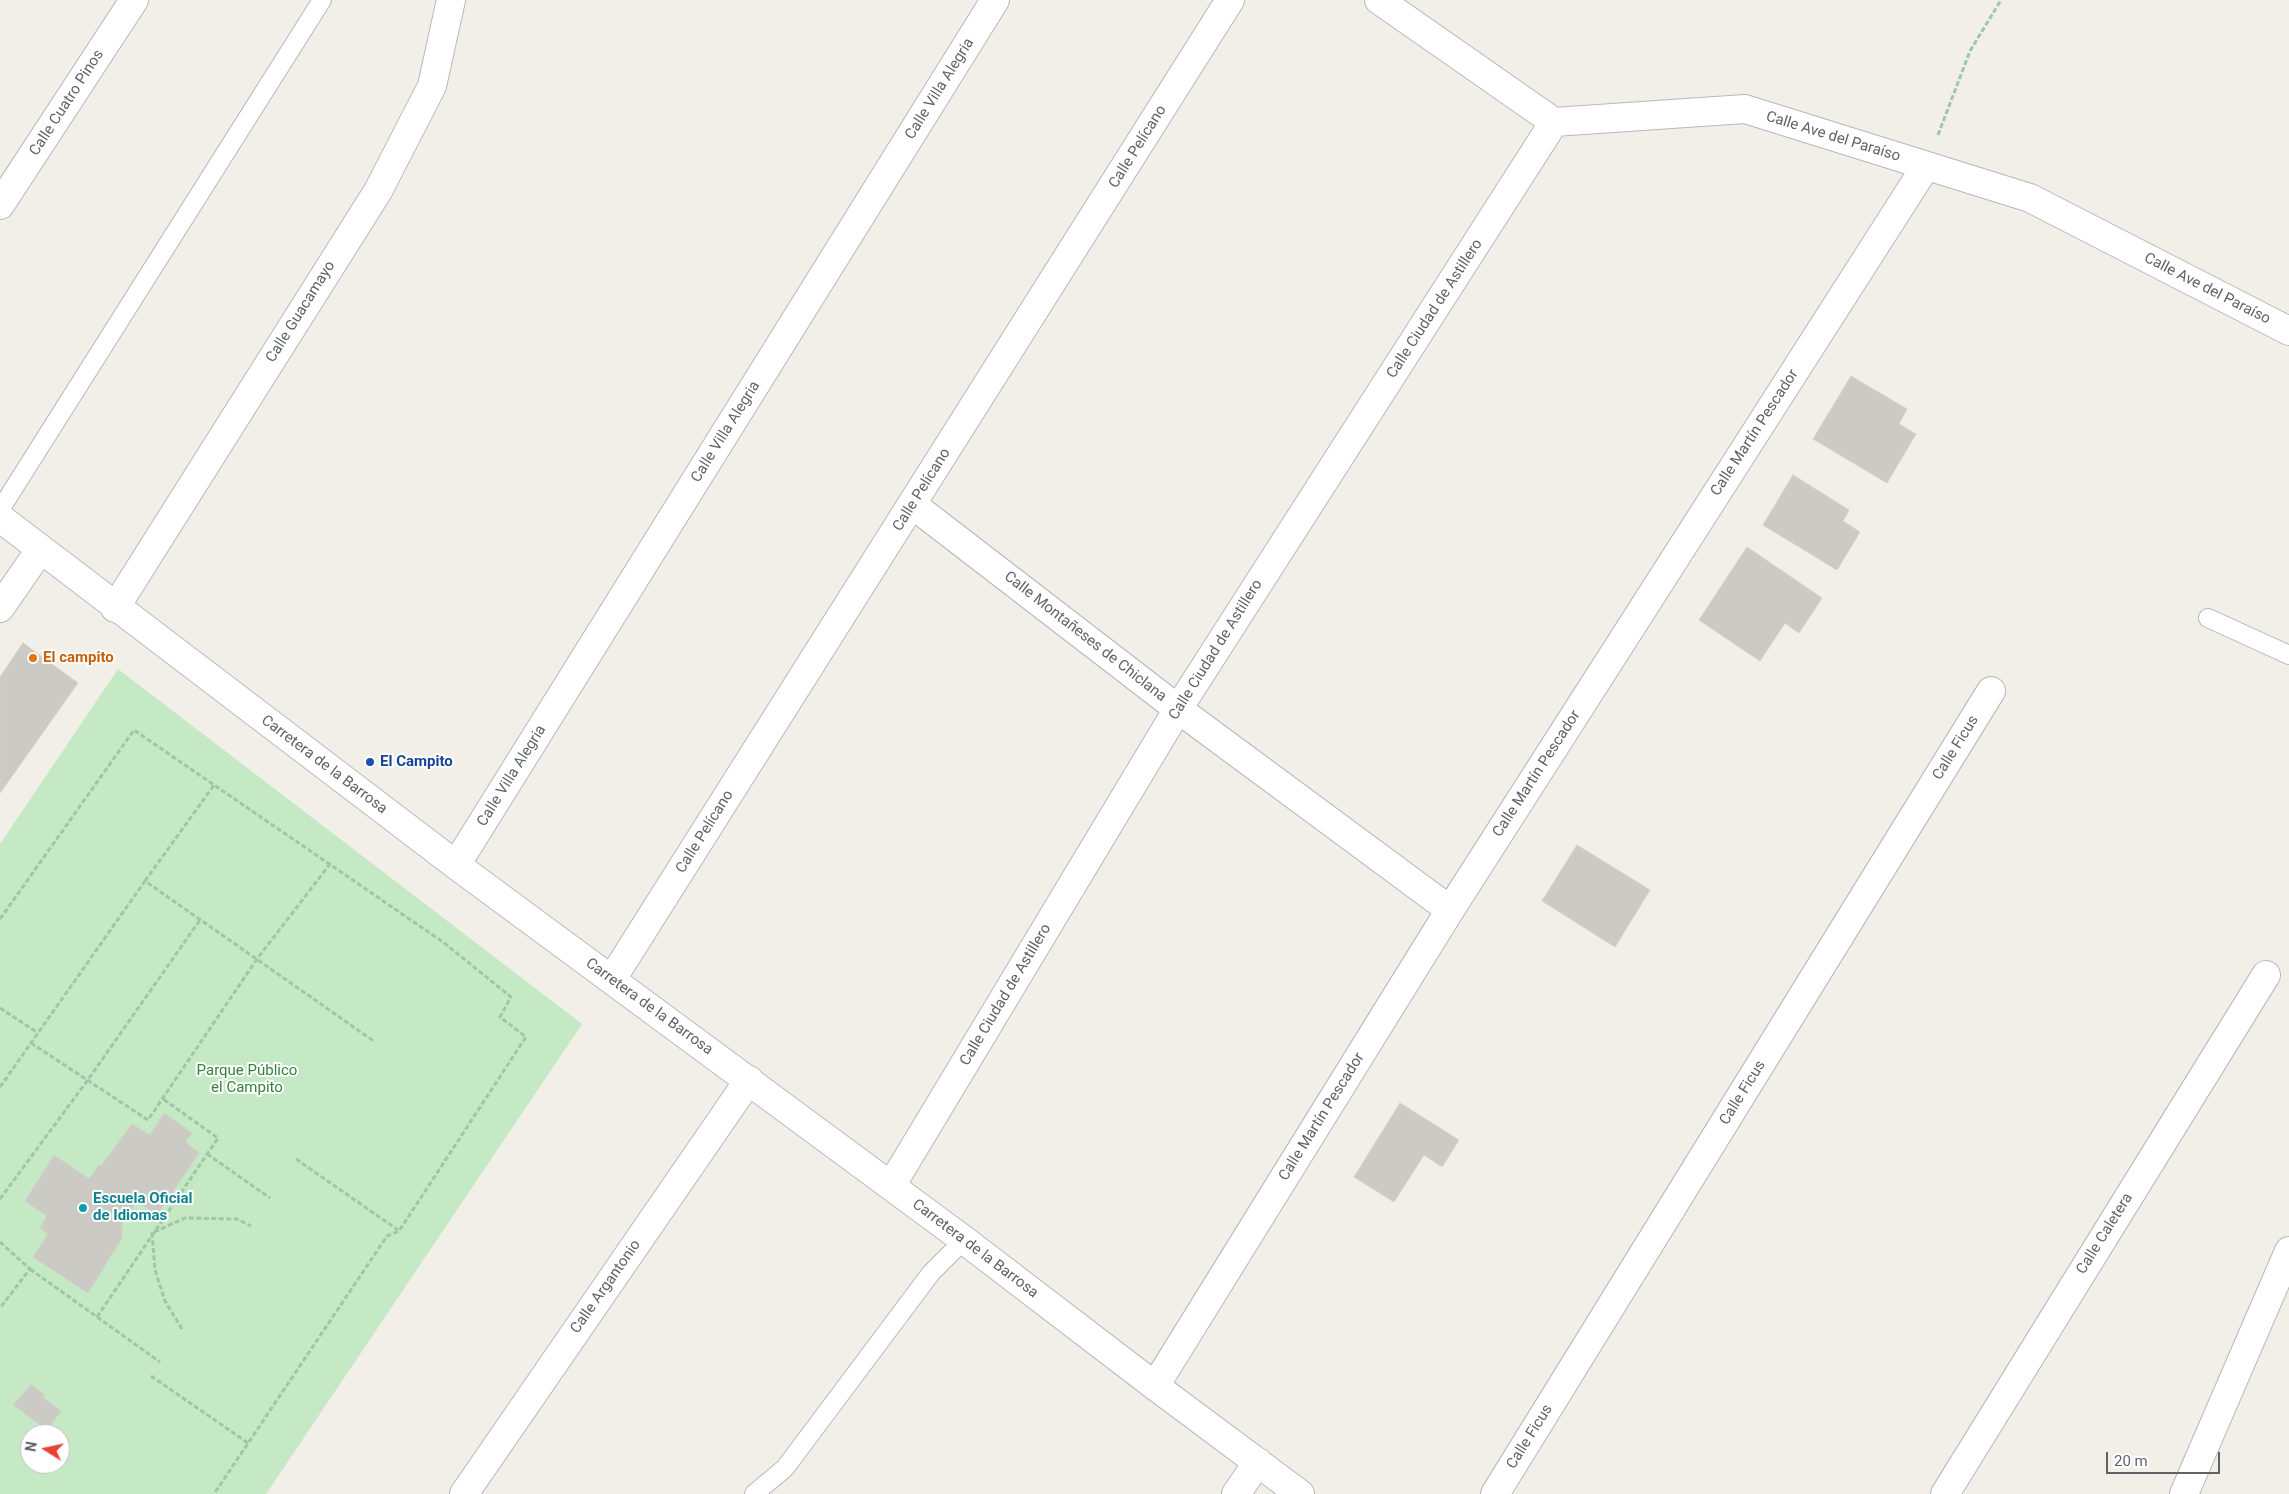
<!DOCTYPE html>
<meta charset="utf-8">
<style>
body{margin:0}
#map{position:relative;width:2289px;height:1494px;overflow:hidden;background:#f1efe8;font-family:Roboto,sans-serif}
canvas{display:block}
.north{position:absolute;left:20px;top:1424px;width:50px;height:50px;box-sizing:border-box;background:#fff;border:1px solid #bfc1c3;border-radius:50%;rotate:280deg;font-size:14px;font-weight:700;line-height:20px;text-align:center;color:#5f6368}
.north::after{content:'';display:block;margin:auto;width:18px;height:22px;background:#ea4335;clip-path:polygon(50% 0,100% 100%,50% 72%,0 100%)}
.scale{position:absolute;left:2106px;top:1452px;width:114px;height:22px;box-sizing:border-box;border:2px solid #5f6368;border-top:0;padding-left:6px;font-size:15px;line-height:18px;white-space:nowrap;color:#5f6368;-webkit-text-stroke:4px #fff;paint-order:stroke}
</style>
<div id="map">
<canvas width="2289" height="1494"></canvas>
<div class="north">N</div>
<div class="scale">20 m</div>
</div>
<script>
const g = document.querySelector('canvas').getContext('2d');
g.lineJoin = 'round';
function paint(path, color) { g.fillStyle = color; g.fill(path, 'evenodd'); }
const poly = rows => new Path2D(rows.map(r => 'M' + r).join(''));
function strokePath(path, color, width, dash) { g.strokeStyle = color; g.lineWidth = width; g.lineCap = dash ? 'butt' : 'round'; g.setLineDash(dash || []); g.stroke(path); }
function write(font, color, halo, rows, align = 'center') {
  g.font = font + ' Roboto,sans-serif'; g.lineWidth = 4; g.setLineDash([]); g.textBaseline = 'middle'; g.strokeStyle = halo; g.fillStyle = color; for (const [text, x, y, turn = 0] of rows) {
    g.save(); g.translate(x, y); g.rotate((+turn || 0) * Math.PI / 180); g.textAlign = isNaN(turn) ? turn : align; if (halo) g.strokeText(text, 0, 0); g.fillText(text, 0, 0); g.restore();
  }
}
paint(poly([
 [118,669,582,1024,266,1494,0,1494,0,844],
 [30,1434,60,1434,60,1464,30,1464]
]), '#c5e8c5');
const building = poly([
 [1851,376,1907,409,1899,424,1916,434,1887,483,1813,439,1851,376],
 [1793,475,1849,510,1843,521,1860,532,1837,570,1763,525,1793,475],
 [1747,547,1822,598,1799,633,1785,623,1760,661,1699,620,1747,547],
 [23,643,78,683,0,793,0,677,23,643],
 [1577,845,1650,890,1615,947,1542,901,1577,845],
 [1400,1103,1459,1140,1442,1167,1424,1155,1394,1202,1354,1177,1400,1103],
 [164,1113,192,1133,185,1142,199,1153,157,1215,137,1201,122,1223,122,1238,88,1293,33,1257,48,1234,40,1228,47,1216,25,1201,54,1155,89,1179,99,1165,101,1166,132,1124,150,1135,164,1113],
 [31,1385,45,1395,44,1398,61,1411,47,1430,13,1405,31,1385]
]);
paint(building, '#cccac5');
strokePath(building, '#d6d1c6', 1);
const lane = poly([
 [0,510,322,0],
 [2208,618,2289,655],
 [754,1494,785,1468,931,1273,964,1240]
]);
const street = poly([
 [1379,0,1554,122,1745,109,2030,198,2289,331],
 [0,205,134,0],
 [913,505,1178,709,1450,910],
 [0,608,40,550],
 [115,608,378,191,432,86,451,0],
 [456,865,995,0],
 [612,979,1230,0],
 [891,1186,1178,709,1554,122],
 [1155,1386,1450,910,1926,166],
 [464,1494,749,1080],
 [1236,1494,1258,1462],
 [1495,1494,1991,691],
 [1945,1494,2266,975],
 [2184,1494,2289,1251]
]);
const secondary = poly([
 [0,518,456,865,964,1240,1155,1386,1300,1494]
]);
strokePath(lane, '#b5b8bc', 20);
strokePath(street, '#b5b8bc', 30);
strokePath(secondary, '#b6babf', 30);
strokePath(poly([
 [1938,135,1970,51,2001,0],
 [145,881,214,785],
 [0,919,134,730,443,942,511,997,500,1017,526,1037,399,1231,387,1236,214,1494],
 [0,1008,38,1033],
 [31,1043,148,1120,257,959,330,864],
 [0,1087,145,881,375,1042],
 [207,1154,270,1198],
 [296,1159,398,1230],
 [0,1199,87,1081,200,920],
 [0,1242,30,1269,0,1308],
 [30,1269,160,1362],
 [97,1317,218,1138,163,1099],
 [182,1329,165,1301,155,1270,152,1233,185,1218,237,1219,251,1226],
 [151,1376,248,1443]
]), '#9cc7a9', 3, [5, 2.5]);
strokePath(lane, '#fff', 18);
strokePath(street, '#fff', 28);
strokePath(secondary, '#fff', 28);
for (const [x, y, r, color] of [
 [33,658,5,"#e8710a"],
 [370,762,5,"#1a4fb4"],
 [83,1208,5,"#0f9aa8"]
]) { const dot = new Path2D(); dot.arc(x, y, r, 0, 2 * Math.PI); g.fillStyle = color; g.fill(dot); strokePath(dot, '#fff', 2); }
write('15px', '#5f6368', '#fff', [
 ["Calle Villa Alegria",940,89,-58],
 ["Calle Cuatro Pinos",67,103,-57],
 ["Calle Ave del Paraíso",1833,137,17],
 ["Calle Pelícano",1138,147,-58],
 ["Calle Ave del Paraíso",2207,289,27],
 ["Calle Ciudad de Astillero",1435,309,-57],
 ["Calle Guacamayo",301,312,-58],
 ["Calle Villa Alegria",726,432,-58],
 ["Calle Martín Pescador",1755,433,-57],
 ["Calle Pelícano",922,490,-58],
 ["Calle Montañeses de Chiclana",1085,637,38],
 ["Calle Ciudad de Astillero",1216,650,-58],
 ["Calle Ficus",1956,748,-58],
 ["Carretera de la Barrosa",324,765,37],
 ["Calle Martín Pescador",1537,774,-57],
 ["Calle Villa Alegria",512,776,-58],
 ["Calle Pelícano",705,832,-58],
 ["Calle Ciudad de Astillero",1006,995,-59],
 ["Carretera de la Barrosa",649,1007,36],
 ["Calle Ficus",1743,1093,-58],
 ["Calle Martín Pescador",1322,1117,-58],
 ["Calle Caletera",2105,1234,-58],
 ["Carretera de la Barrosa",975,1249,37],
 ["Calle Argantonio",606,1287,-55],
 ["Calle Ficus",1530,1437,-58]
]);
write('bold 15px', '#c56008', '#fff', [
 ["El campito",43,658]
], 'left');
write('bold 15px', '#164399', '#fff', [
 ["El Campito",380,762]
], 'left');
write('15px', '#348238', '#fff', [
 ["Parque Público",247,1071],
 ["el Campito",247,1088]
]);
write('bold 15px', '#0d838f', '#fff', [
 ["Escuela Oficial",93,1199],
 ["de Idiomas",93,1216]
], 'left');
</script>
